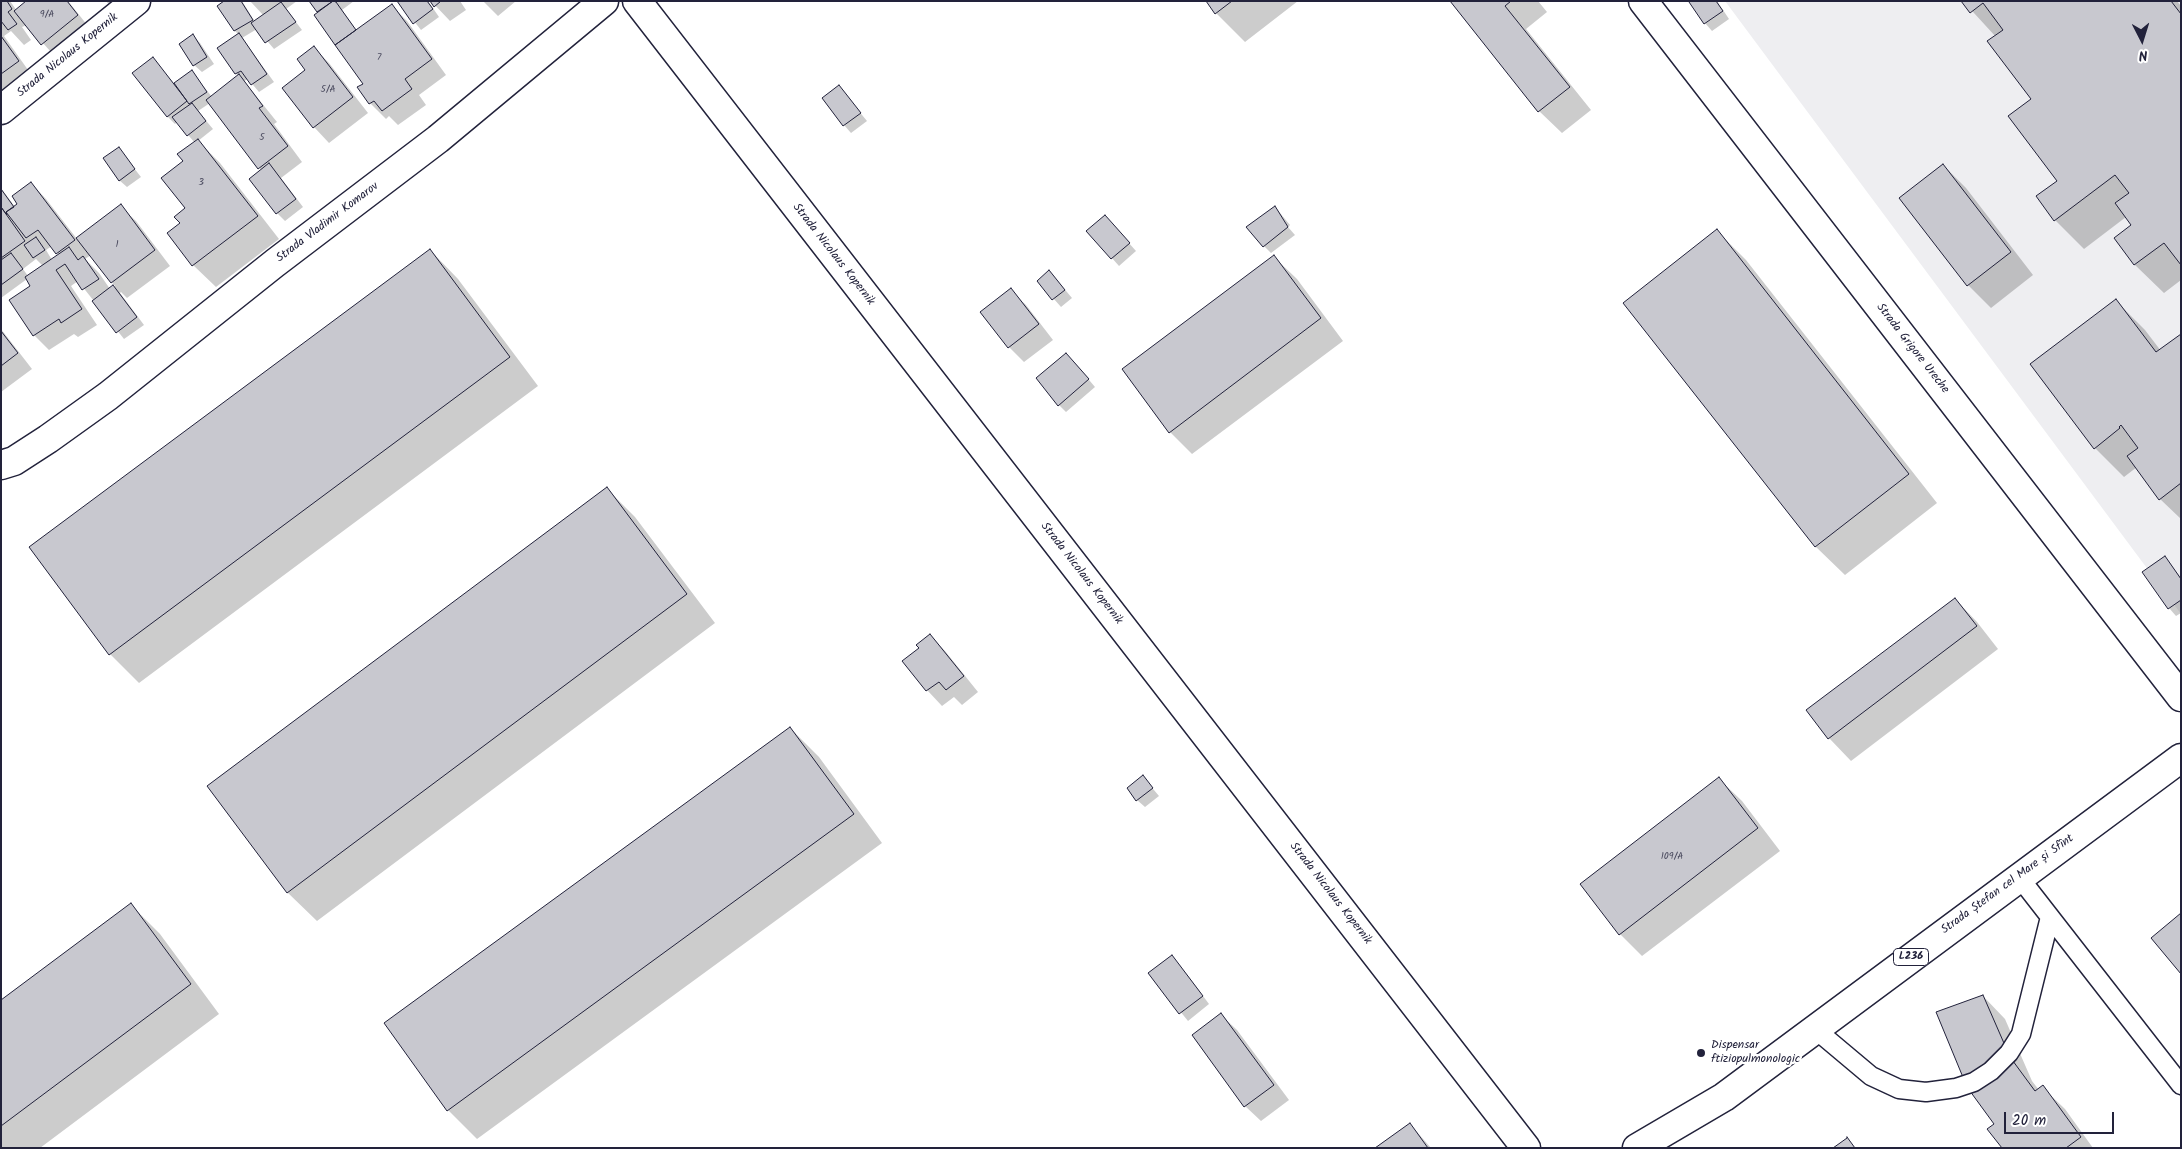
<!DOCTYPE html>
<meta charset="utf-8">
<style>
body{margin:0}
#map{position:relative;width:2182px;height:1149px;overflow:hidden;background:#fff;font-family:Kalam,sans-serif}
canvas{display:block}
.frame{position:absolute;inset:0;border:2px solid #22223b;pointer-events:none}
.north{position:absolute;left:2117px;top:15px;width:50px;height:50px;-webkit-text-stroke:4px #fff;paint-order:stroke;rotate:175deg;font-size:14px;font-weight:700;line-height:20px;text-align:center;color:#22223b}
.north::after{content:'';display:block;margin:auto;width:18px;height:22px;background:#22223b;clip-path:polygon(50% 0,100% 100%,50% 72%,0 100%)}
.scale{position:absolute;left:2004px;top:1112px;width:110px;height:22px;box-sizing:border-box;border:2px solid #22223b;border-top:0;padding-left:6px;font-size:15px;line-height:18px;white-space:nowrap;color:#22223b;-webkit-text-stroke:4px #fff;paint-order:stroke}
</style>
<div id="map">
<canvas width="2182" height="1149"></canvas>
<div class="frame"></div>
<div class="north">N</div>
<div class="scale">20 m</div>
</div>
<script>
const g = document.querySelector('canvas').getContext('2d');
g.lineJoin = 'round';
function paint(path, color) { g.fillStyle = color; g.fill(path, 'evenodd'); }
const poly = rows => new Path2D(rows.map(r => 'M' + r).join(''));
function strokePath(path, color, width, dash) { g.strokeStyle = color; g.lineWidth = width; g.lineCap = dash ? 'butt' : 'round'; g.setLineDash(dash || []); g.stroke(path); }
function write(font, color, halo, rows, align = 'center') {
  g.font = font + ' Kalam,sans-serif'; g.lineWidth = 4.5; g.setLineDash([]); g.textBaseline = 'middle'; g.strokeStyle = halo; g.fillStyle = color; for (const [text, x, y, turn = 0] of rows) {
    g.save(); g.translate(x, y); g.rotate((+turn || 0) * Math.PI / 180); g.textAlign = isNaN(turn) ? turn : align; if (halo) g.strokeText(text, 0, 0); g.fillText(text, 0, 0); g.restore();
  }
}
paint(poly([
 [1725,1,2181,1,2181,614]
]), '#eeeef1');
paint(poly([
 [1,1,10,1,17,11,28,1,68,1,92,31,58,60,27,25,22,27,31,40,24,45,11,31,4,36,33,77,1,100],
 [106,1,150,1,125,22],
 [226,1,242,1,255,22,264,16,250,1,297,1,286,9,302,30,274,49,257,29,242,38,274,82,259,92,248,79,244,81,277,122,274,124,302,162,281,178,303,207,285,221,277,213,262,171,210,103,198,111,213,129,198,141,220,163,279,239,216,287,193,265,181,223,187,209,185,161,195,143,177,122,175,124,168,117,134,73,153,59,174,84,192,72,212,97,238,76,218,48,238,34,235,31],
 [310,1,354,1,342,10,357,31,392,6,407,21,446,75,419,95,426,105,398,125,389,116,386,119,370,103,364,84],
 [398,1,428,1,439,17,421,30],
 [431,1,460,1,466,10,450,21],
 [483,1,516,1,498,16],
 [1207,1,1298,1,1245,42,1216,13],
 [1452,1,1538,1,1547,12,1526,29,1591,110,1562,133,1539,111],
 [1692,1,1717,1,1729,19,1712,31,1705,23],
 [1963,1,2177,1,2181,6,2181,280,2164,293,2135,265,2115,239,2133,225,2126,217,2084,249,2055,220,2058,181,2032,99,1996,37],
 [193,36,200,43,214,64,202,72,194,65],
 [314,48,329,63,368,113,329,143,314,127,284,88,306,70],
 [839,87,867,121,851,133,844,125],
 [119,149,141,177,127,187,119,180],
 [1943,165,1966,188,2033,275,1991,308,1968,285,1901,198],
 [31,183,46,199,77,239,120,206,136,221,170,266,127,298,121,292,120,293,144,325,124,339,78,281,71,286,97,325,78,337,74,334,49,350,34,335,32,286,27,279,1,298,1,188,15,207],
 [52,246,59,255,52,260,46,250],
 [91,255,115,286,110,289,99,273,85,259],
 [36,259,43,266,28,276,23,269],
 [1275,207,1290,225,1288,227,1295,235,1271,253,1264,246],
 [1112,224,1136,251,1119,266,1088,231],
 [1717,231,1746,260,1937,503,1845,575,1816,547,1625,303],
 [430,250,458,279,538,386,139,683,110,654],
 [1274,257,1297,279,1343,341,1192,454,1170,432],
 [1056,279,1072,298,1061,307,1038,281],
 [1010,290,1026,305,1053,340,1024,362,1009,347],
 [2116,301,2145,330,2161,351,2181,336,2181,519,2160,499,2137,467,2124,477,2095,448],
 [1,329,32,369,1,392],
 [1074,362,1095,387,1066,412,1059,405],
 [606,488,635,517,715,623,317,921,288,893,209,787],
 [2165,557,2181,578,2181,613,2176,616,2169,608],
 [1955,599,1977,622,1998,649,1851,761,1829,738],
 [930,635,945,651,978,692,962,705,954,697,942,706,927,690,904,662,920,648],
 [790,728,819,757,882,843,477,1139,448,1110],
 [1143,777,1159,796,1145,807,1137,800],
 [1719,779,1742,801,1780,851,1642,956,1620,934],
 [131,905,160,934,219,1014,40,1148,1,1148,1,1002],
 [1179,964,1209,1004,1188,1021,1150,974],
 [1983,996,2005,1019,2032,1081,2039,1090,2042,1087,2065,1109,2093,1148,2003,1148,1996,1124],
 [1221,1015,1237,1030,1289,1100,1261,1121,1245,1106,1193,1035],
 [1410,1124,1431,1148,1377,1148]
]), '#0003');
const building = poly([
 [1,1,7,1,12,9,8,12,17,24,8,30,1,21,1,1],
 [26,1,67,1,78,15,41,45,14,11,26,1],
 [224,1,241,1,253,20,234,31,217,6,224,1],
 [309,1,333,1,317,12,309,1],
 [333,1,336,2,356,30,335,45,314,15,333,1],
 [397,1,427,1,433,9,413,24,397,1],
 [430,1,441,1,434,7,430,1],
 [1206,1,1232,1,1215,14,1206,1],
 [1450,1,1511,1,1505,6,1570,87,1538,112,1450,1],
 [1690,1,1716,1,1723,11,1704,24,1689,2,1690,1],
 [1961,1,2171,1,2181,14,2181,265,2164,243,2134,265,2114,238,2131,225,2115,203,2129,193,2115,175,2054,221,2036,196,2057,181,2008,116,2031,99,1987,41,2003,30,1983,3,1970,13,1961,1],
 [281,2,296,22,265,43,251,23,281,2],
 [392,4,432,59,405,79,412,89,382,111,374,101,369,104,357,87,363,84,335,45,392,4],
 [239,33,267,74,251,85,241,71,235,74,217,48,239,33],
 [193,34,207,57,193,66,179,44,193,34],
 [1,36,19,61,1,74,1,36],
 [314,46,353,97,313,128,282,88,305,70,297,59,314,46],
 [153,57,187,101,167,117,132,73,153,57],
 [192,70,207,92,189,104,174,83,192,70],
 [239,74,263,106,259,108,288,146,258,169,206,100,239,74],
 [839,85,861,113,843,126,822,98,839,85],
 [192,103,206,121,187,136,172,117,192,103],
 [198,139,258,216,192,266,167,233,180,223,174,217,185,208,161,178,183,161,177,154,198,139],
 [119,147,135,169,119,181,103,158,119,147],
 [269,163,296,199,276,214,249,179,269,163],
 [1943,164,2011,252,1967,286,1899,198,1943,164],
 [31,182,75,240,56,254,38,230,26,238,6,212,17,204,12,196,31,182],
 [1,189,14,207,6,212,7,215,1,207,1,189],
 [121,204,155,250,111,283,76,238,121,204],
 [1275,206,1288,227,1263,247,1246,227,1275,206],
 [1,207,25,241,1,258,1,207],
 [1105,215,1130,243,1111,259,1086,231,1105,215],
 [1717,229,1909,474,1815,547,1623,303,1717,229],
 [36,237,45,250,33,258,24,245,36,237],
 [69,247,78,260,83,256,99,279,82,290,65,264,56,270,82,309,61,323,59,319,33,336,9,300,30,286,25,277,69,247],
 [430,249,510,357,109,655,29,547,430,249],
 [11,253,23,269,1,285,1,260,11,253],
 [1274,255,1321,318,1169,433,1122,369,1274,255],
 [1049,270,1065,290,1052,300,1037,281,1049,270],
 [113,285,137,317,116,333,92,301,113,285],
 [1011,288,1039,324,1008,348,980,312,1011,288],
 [2116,299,2156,352,2181,334,2181,483,2159,500,2127,456,2138,448,2121,425,2119,427,2120,428,2094,449,2030,364,2116,299],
 [1,331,18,353,1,366,1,331],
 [1066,353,1089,379,1058,406,1036,378,1066,353],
 [607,487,687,594,287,893,207,786,607,487],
 [2165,556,2181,579,2181,600,2168,609,2142,572,2165,556],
 [1955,598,1977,626,1828,739,1806,710,1955,598],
 [930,634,964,676,946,690,939,682,926,691,902,661,919,648,916,645,930,634],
 [790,727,854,814,447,1111,384,1023,790,727],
 [1143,775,1153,788,1136,801,1127,788,1143,775],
 [1719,777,1758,828,1619,935,1580,884,1719,777],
 [131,903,191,984,1,1126,1,1000,131,903],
 [2181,913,2181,974,2151,938,2181,913],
 [1172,955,1203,996,1179,1014,1148,973,1172,955],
 [1983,995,2010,1057,2035,1091,2043,1085,2081,1137,2066,1148,2002,1148,1987,1129,1994,1124,1967,1087,1936,1012,1983,995],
 [1221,1013,1274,1085,1244,1107,1192,1035,1221,1013],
 [1410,1123,1428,1148,1375,1148,1410,1123],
 [1847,1137,1855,1148,1833,1148,1847,1138,1847,1137]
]);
paint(building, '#c8c8cf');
strokePath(building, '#22223b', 1);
const lane = poly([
 [2019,877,2181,1085],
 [1815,1029,1871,1076,1899,1089,1926,1092,1956,1088,1974,1082,1991,1071,2009,1053,2021,1034,2050,917]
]);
const street = poly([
 [637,1,1526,1148],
 [1643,1,2181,697],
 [1,110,136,1],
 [1,465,14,461,48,439,108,396,275,263,438,139,604,1]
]);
const primary = poly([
 [1637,1148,1724,1097,2181,758]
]);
strokePath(lane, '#22223b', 21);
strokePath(street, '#22223b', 31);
strokePath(primary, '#22223b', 31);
strokePath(lane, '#fff', 18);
strokePath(street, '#fff', 28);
strokePath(primary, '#fff', 28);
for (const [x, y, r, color] of [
 [1701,1053,5,"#22223b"]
]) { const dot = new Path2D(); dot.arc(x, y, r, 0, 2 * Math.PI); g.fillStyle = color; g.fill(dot); strokePath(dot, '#fff', 2); }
write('10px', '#4c4c60', null, [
 ["9/A",47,15],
 ["7",379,58],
 ["5/A",328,90],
 ["5",262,138],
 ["3",201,183],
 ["1",117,245],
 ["109/A",1672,857]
]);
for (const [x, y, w] of [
 [1911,957,35]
]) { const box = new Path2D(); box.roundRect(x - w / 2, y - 8.5, w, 17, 4); g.fillStyle = '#fff'; g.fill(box); strokePath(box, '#22223b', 1); }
write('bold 11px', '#22223b', null, [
 ["L236",1911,957]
]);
write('12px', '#22223b', '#fff', [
 ["Strada Nicolaus Kopernik",68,56,-39],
 ["Strada Vladimir Komarov",328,223,-37],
 ["Strada Nicolaus Kopernik",833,255,52],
 ["Strada Grigore Ureche",1912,349,52],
 ["Strada Nicolaus Kopernik",1081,574,52],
 ["Strada Ștefan cel Mare și Sfînt",2008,885,-36],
 ["Strada Nicolaus Kopernik",1330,894,52]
]);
write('12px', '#22223b', '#fff', [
 ["Dispensar",1711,1046],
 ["ftiziopulmonologic",1711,1060]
], 'left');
</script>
